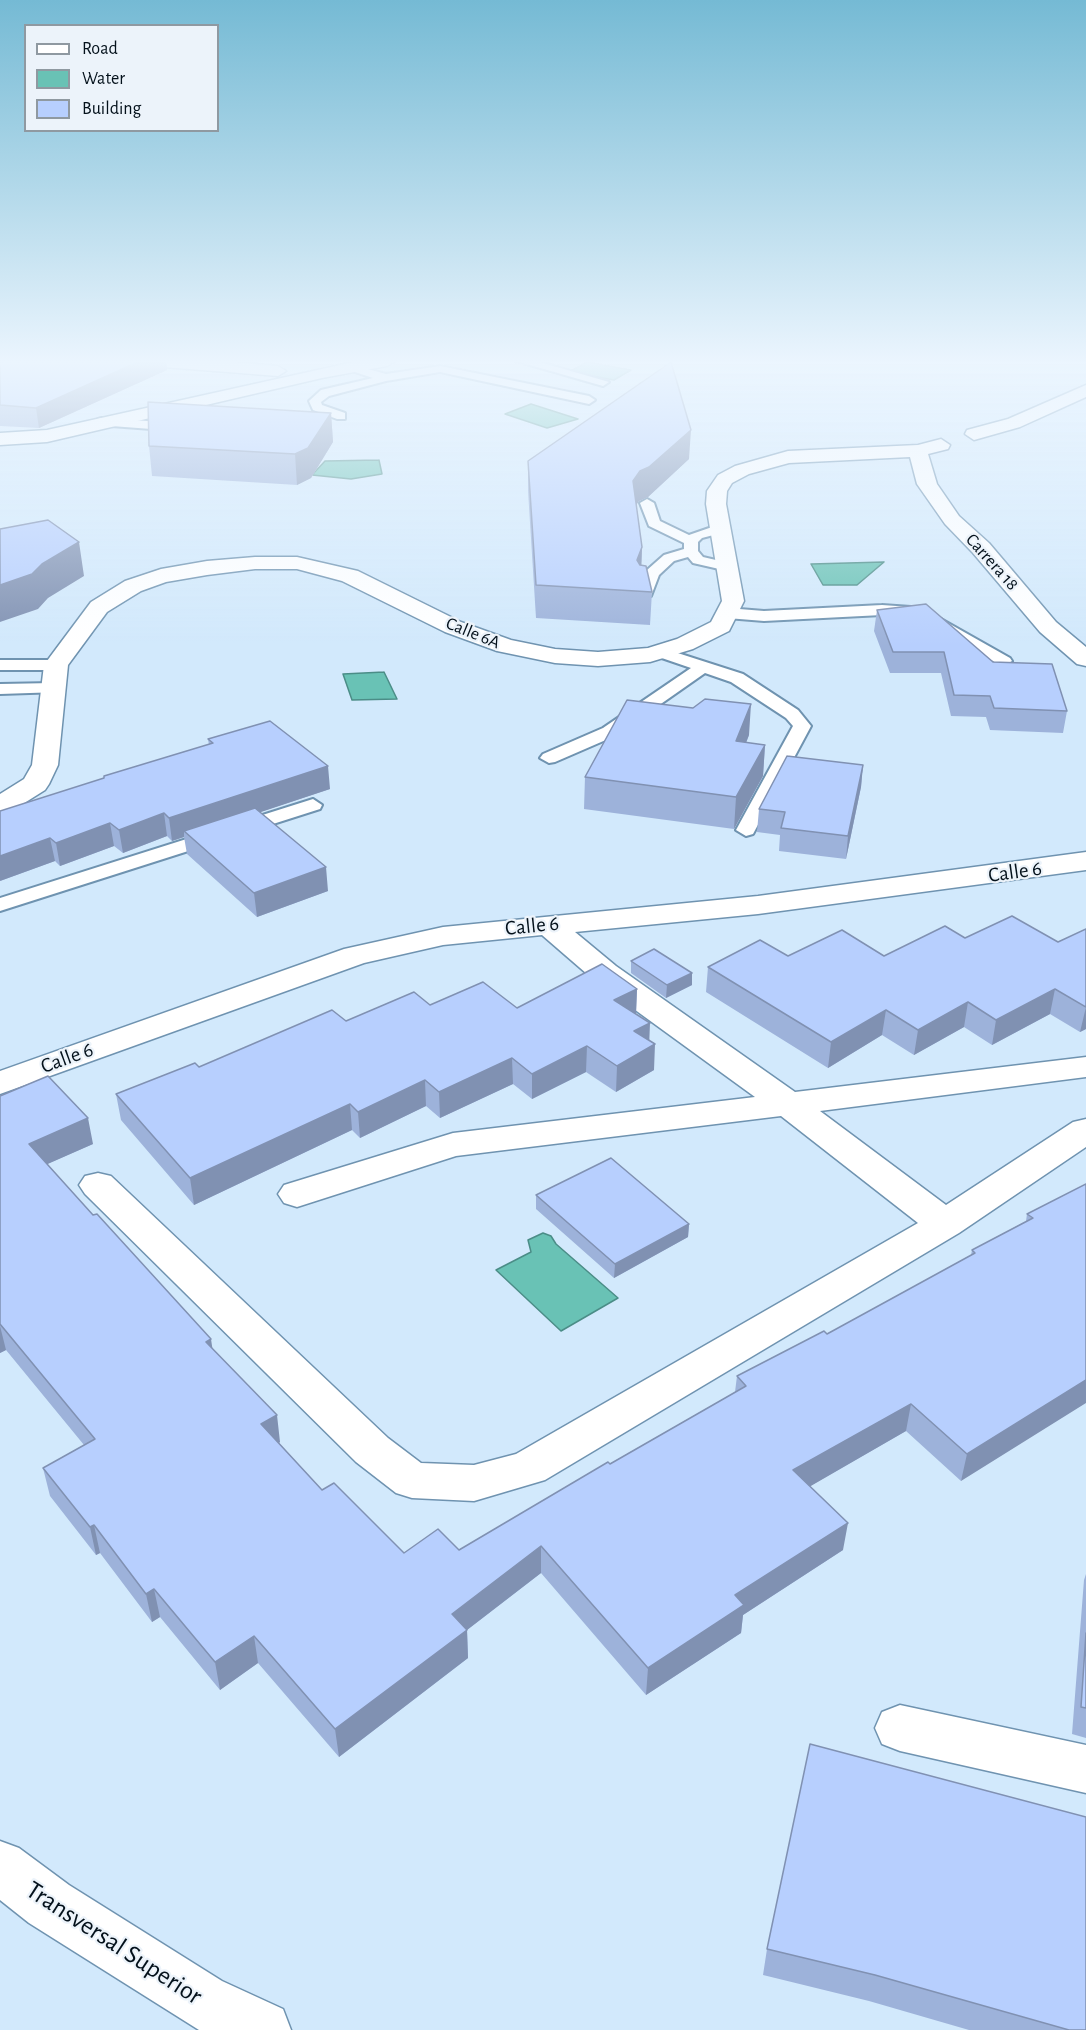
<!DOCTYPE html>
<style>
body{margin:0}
#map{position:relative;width:1086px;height:2030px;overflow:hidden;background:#d2e9fc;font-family:"Alegreya Sans",sans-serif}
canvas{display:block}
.legend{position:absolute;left:24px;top:24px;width:195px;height:108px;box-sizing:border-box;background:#ecf3fa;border:2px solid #8f99a1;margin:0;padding:8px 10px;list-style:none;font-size:18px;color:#04111b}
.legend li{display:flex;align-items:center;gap:12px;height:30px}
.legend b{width:30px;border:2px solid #8f99a1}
</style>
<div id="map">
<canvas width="1086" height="2030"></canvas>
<ul class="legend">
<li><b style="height:8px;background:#fff"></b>Road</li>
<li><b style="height:16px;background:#69c2b5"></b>Water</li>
<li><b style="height:16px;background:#b7cffe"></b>Building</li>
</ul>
</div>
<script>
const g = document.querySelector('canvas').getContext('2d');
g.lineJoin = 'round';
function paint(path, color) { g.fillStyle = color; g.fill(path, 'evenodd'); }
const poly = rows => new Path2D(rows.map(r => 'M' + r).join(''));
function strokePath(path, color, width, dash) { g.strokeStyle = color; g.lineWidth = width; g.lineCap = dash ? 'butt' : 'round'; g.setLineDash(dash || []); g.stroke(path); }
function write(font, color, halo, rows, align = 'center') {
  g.font = font + ' "Alegreya Sans",sans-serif'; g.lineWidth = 4.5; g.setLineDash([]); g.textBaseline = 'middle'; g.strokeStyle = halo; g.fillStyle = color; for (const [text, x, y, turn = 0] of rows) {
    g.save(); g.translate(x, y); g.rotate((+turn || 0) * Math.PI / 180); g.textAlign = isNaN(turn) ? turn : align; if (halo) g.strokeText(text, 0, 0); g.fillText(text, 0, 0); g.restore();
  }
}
const water = poly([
 [587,362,631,370,614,380,569,372,587,362],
 [531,404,578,419,547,428,505,414,531,404],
 [379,460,382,474,351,479,312,475,325,461,379,460],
 [884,562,857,585,823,585,811,564,884,562],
 [384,672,397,699,352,700,343,674,384,672],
 [543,1233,551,1236,556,1244,618,1298,561,1331,496,1270,531,1252,528,1240,543,1233]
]);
paint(water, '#69c2b5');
strokePath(water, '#4b8d87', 1.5);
const service = poly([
 [516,361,536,361,609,382,603,386,516,361],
 [353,365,386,374,440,366,589,396,595,400,589,404,440,372,386,381,329,396,321,402,322,405,345,413,345,419,337,419,313,410,309,401,321,390,373,378,349,370,347,368,353,365],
 [102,418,178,423,184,427,178,431,98,425,98,419,102,418],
 [647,499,654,503,660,521,689,535,715,526,725,526,725,532,702,538,698,542,698,551,703,557,733,564,735,567,733,570,728,571,693,563,688,557,674,561,659,575,651,596,641,596,638,593,647,570,664,555,684,549,684,543,649,526,640,503,647,499],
 [882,605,911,607,919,612,911,617,882,615,764,621,727,618,719,613,727,608,764,611,882,605],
 [941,619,1010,658,1012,661,1004,666,998,664,935,627,933,624,941,619],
 [659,647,743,674,798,710,811,726,753,834,746,836,736,830,793,726,786,718,731,682,705,673,615,736,555,762,549,763,540,758,543,754,603,728,691,668,653,655,651,652,653,649,659,647],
 [0,660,56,660,64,665,56,670,0,670,0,660],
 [54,683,62,688,60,692,0,694,0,684,54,683],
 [313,799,322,805,320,809,0,911,0,898,313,799]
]);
const minor = poly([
 [143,361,219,361,278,366,286,371,278,376,151,366,143,361],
 [358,361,395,361,387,366,322,378,47,442,0,445,0,433,47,430,358,361],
 [1086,385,1086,397,1020,427,974,440,965,434,967,430,1008,419,1086,385],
 [941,439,950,445,948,449,928,454,937,484,959,516,989,543,1056,622,1086,647,1086,666,1077,664,1040,632,973,553,945,524,917,484,910,457,789,463,749,474,732,483,727,491,726,504,744,601,729,631,693,649,650,662,598,666,555,663,497,651,445,632,342,581,297,569,255,569,207,575,166,582,141,591,107,612,68,665,58,765,49,784,45,790,10,812,0,814,0,794,24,779,32,765,44,665,91,602,125,581,161,569,207,561,255,557,297,557,358,571,461,622,511,640,555,649,598,652,648,648,677,639,711,622,722,601,706,504,707,491,718,475,735,466,788,451,918,445,941,439],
 [1086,852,1086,870,758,914,575,932,616,966,795,1092,1086,1057,1086,1077,820,1111,946,1205,1073,1122,1086,1119,1086,1147,959,1233,545,1480,474,1501,412,1498,396,1493,356,1462,85,1194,79,1185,85,1176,98,1173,111,1176,388,1438,421,1463,474,1465,516,1454,918,1223,781,1116,456,1156,297,1207,284,1203,278,1194,284,1185,453,1133,755,1097,594,980,542,935,443,945,364,963,0,1094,0,1071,344,949,443,927,758,896,1086,852],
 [900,1705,1086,1745,1086,1793,900,1751,882,1744,875,1728,882,1712,900,1705]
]);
const secondary = poly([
 [0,1841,19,1848,69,1885,222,1981,283,2009,291,2030,199,2030,29,1923,0,1900,0,1841]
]);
strokePath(service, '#6f93b0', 4);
strokePath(minor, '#6f93b0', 3);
strokePath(secondary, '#6f93b0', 3);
paint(service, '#fff');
paint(minor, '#fff');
paint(secondary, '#fff');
paint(poly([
 [0,361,166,361,167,370,39,428,0,426],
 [331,413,333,442,311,478,297,485,152,476,149,446],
 [689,459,648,497,639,501,636,505,642,547,641,565,652,592,650,625,536,618,528,491,528,461],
 [877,610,1067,711,1063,733,990,730,986,717,951,716,941,673,890,673,874,631],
 [749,735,746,743,765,745,763,776,734,829,584,809,585,777],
 [208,739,330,789,260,812,328,891,257,917,187,854,184,837,172,841,167,836,123,853,114,846,60,866,55,861,0,881,104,778,209,745],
 [863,765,861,787,846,859,779,851,780,835,757,832,759,809],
 [1086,929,1086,1029,1080,1032,1050,1014,992,1045,964,1027,914,1055,882,1035,828,1068,706,992,708,967,788,956,884,956,965,938,1058,942],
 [631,961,692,973,692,985,666,998,631,973],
 [637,989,636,1014,649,1041,654,1070,616,1092,586,1072,532,1099,513,1084,440,1118,426,1106,360,1138,352,1130,194,1205,121,1120,116,1094,199,1067,346,1021,430,1005,517,1008],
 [0,1096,93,1144,47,1164,213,1349,280,1442,279,1443,322,1490,404,1553,459,1550,735,1392,737,1376,827,1334,971,1255,972,1250,1026,1221,1027,1214,1086,1184,961,1481,906,1431,810,1486,843,1550,743,1615,741,1633,646,1695,541,1573,467,1630,468,1658,339,1757,258,1663,220,1690,160,1617,152,1622,100,1553,96,1555,50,1496,43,1468,84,1445,6,1350,0,1353],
 [536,1195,689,1224,688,1237,614,1278,536,1209],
 [1086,1574,1086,1738,1072,1734,1084,1580],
 [1086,1817,1086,2030,969,2030,869,2001,763,1975,767,1949]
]), '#9db2da');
paint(poly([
 [140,361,166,361,167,370,39,428,36,408],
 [331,413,333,442,311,478,297,485,295,454],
 [691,430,689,459,648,497,639,501,632,511,633,481,640,471],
 [79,542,84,576,48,598,38,609,0,622,0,585,42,564],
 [642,547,641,579,636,592,637,560],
 [751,704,749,735,734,773,736,741],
 [765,745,763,776,734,829,736,797],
 [863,765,861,787,846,859,848,836],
 [328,766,330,789,189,836,184,831,184,837,172,841,169,818],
 [164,813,167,836,123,853,119,830],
 [110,823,114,846,60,866,56,843],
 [50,838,55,861,0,881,0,856],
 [326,867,328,891,257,917,254,893],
 [692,973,692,985,666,998,667,985],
 [637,989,636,1013,613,1025,614,1000],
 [1055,989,1050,1014,992,1045,996,1020],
 [968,1002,964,1027,914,1055,918,1030],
 [1086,1007,1086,1029,1080,1032],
 [886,1010,882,1035,828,1068,831,1042],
 [650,1023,649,1048,655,1044,654,1070,616,1092,617,1066,634,1031],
 [587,1046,586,1072,532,1099,532,1074],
 [512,1058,513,1084,440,1118,439,1092],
 [425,1080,426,1106,360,1138,358,1112],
 [350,1104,352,1130,194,1205,190,1178],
 [88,1118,93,1144,34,1170,29,1144],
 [689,1224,688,1237,614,1278,615,1264],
 [0,1326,6,1350,0,1353],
 [211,1339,215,1366,206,1342],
 [1086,1380,1086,1403,961,1481,967,1454],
 [911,1404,906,1431,790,1498,793,1470],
 [277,1415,280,1442,265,1452,261,1424],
 [848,1523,843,1550,743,1615,741,1633,646,1695,648,1668,735,1595],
 [94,1525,100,1553,96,1555,90,1527],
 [541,1546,541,1573,467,1630,468,1658,339,1757,335,1729,452,1614],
 [154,1589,160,1617,152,1622,146,1594],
 [254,1636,258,1663,220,1690,215,1662]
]), '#8091b2');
const building = poly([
 [0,361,140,361,36,408,0,405,0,361],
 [671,362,691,430,649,467,640,471,633,481,642,547,637,560,640,565,646,566,652,592,536,585,528,461,671,362],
 [148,402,331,413,308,448,295,454,149,446,148,402],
 [48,520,79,542,42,564,32,574,0,585,0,529,48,520],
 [926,604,993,662,1052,664,1067,711,994,708,990,696,954,695,944,652,893,652,877,610,926,604],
 [705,699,751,704,736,741,765,745,736,797,585,777,627,700,693,708,705,699],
 [270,721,328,766,169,818,164,813,119,830,110,823,56,843,50,838,0,856,0,811,104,778,104,776,213,743,208,739,270,721],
 [787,756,863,765,848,836,781,828,785,812,759,809,787,756],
 [255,808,326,867,254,893,184,831,255,808],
 [1012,916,1058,942,1086,929,1086,1007,1055,989,996,1020,968,1002,918,1030,886,1010,831,1042,708,967,760,940,788,956,842,930,884,956,945,926,965,938,1012,916],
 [654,949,692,973,667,985,631,961,654,949],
 [602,964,637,989,614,1000,650,1023,634,1031,655,1044,617,1066,587,1046,532,1074,512,1058,439,1092,425,1080,358,1112,350,1104,190,1178,116,1094,195,1063,199,1067,332,1010,346,1021,414,992,430,1005,483,982,517,1008,602,964],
 [48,1076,88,1118,29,1144,93,1215,97,1214,211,1339,206,1342,277,1415,261,1424,322,1490,334,1483,404,1553,438,1529,459,1550,608,1462,610,1464,746,1386,737,1376,824,1331,827,1334,975,1253,972,1250,1033,1218,1027,1214,1086,1184,1086,1380,967,1454,911,1404,793,1470,848,1523,735,1595,744,1605,648,1668,541,1546,452,1614,467,1630,335,1729,254,1636,215,1662,154,1589,146,1594,94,1525,90,1527,43,1468,95,1439,0,1324,0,1096,48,1076],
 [611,1158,689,1224,615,1264,536,1195,611,1158],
 [1086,1633,1086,1708,1081,1707,1086,1633],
 [810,1744,1086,1817,1086,2030,1069,2030,875,1975,767,1949,810,1744]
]);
paint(building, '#b7cffe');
strokePath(building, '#8091b2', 1.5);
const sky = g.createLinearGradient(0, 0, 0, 646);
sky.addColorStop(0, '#75bad4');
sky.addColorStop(0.56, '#ebf5fe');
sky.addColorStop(1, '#ebf5fe00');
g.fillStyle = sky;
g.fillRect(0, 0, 1086, 646);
write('18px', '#04111b', '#ecf3fa', [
 ["Carrera 18",992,562,48],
 ["Calle 6A",473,633,22]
]);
write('21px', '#04111b', '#ecf3fa', [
 ["Calle 6",1015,872,-8],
 ["Calle 6",532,926,-6],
 ["Calle 6",67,1058,-20]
]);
write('26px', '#04111b', '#ecf3fa', [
 ["Transversal Superior",114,1943,33]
]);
</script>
